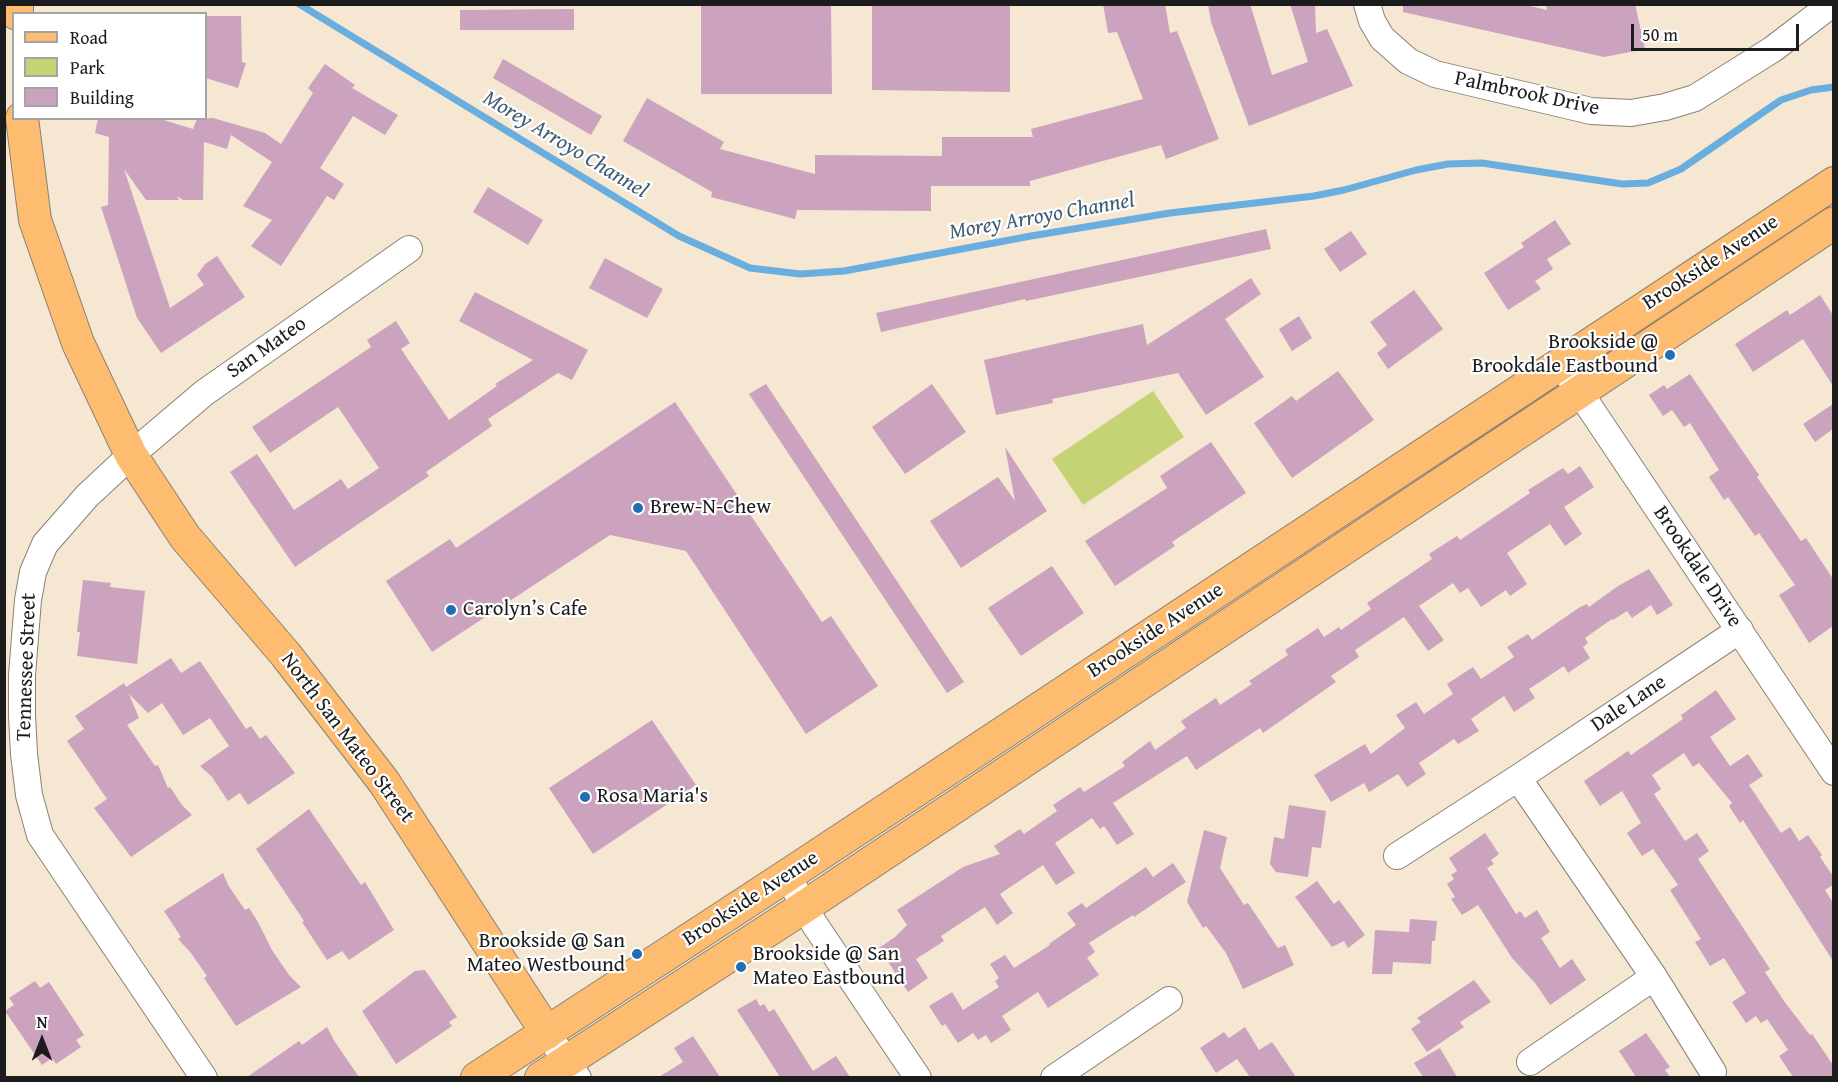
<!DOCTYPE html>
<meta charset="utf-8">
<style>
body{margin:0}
#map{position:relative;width:1838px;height:1082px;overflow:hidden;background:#f5e7d1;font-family:"Gentium Book Plus",serif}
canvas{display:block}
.frame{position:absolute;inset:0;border:6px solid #1c1c1c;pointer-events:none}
.legend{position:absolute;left:12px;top:12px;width:195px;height:108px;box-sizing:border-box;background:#fff;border:2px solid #a4a4a4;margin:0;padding:8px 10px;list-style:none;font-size:18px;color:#1c1c1c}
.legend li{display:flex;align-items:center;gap:12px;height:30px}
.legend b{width:30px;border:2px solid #a4a4a4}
.north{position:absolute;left:12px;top:1010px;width:60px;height:60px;-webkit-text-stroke:4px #fff;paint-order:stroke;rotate:0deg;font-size:16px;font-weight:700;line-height:24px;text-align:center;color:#1c1c1c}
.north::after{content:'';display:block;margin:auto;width:21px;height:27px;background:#1c1c1c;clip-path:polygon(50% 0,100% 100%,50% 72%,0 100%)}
.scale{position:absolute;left:1631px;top:24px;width:168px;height:27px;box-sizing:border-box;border:3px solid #1c1c1c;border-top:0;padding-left:8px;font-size:18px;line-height:21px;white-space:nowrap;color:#1c1c1c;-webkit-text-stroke:4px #fff;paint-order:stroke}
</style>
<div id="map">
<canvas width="1838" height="1082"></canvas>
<div class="frame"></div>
<ul class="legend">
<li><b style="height:8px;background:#febc70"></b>Road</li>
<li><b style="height:16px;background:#c6d375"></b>Park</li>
<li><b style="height:16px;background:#cba3be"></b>Building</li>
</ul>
<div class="north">N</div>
<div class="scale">50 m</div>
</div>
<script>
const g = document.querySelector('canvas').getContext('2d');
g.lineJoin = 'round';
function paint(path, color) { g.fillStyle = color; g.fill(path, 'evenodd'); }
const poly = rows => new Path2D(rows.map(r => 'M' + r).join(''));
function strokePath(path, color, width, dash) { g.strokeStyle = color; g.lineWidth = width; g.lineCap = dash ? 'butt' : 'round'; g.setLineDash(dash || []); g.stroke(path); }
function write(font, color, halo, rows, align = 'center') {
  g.font = font + ' "Gentium Book Plus",serif'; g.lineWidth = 4.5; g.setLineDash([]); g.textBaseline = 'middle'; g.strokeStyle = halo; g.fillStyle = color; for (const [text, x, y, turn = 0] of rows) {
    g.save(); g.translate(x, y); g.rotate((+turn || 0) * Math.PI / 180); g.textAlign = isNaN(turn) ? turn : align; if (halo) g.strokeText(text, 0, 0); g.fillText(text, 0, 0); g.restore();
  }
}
paint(poly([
 [1153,391,1184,437,1083,505,1052,459]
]), '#c6d375');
strokePath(poly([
 [299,4,679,236,750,268,800,274,844,271,1031,236,1170,213,1314,196,1344,190,1416,170,1448,164,1482,163,1622,184,1648,183,1681,169,1781,100,1811,90,1834,87]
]), '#69aedf', 7);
paint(poly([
 [701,4,831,4,832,94,701,94],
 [872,4,1010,4,1010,92,872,90],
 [1103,4,1165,4,1170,33,1177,31,1219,139,1166,159,1161,145,1030,181,1030,186,931,186,931,211,797,210,795,219,711,197,712,192,623,141,647,98,724,142,720,149,815,174,815,155,942,156,942,137,1033,137,1031,129,1143,99,1117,32,1108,33],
 [1208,4,1250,4,1272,75,1308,62,1290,4,1315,4,1316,33,1327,29,1353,86,1249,126,1211,22],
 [1403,4,1522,4,1547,10,1546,4,1635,4,1645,49,1604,57,1403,12],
 [574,9,574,30,460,30,460,10],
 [206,16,241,16,242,62,246,63,238,88,206,78],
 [503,59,602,116,591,135,493,78],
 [325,64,355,85,352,88,398,115,385,135,353,116,320,168,344,184,334,200,327,196,281,266,251,246,272,220,243,206,272,162,231,135,227,149,204,142,203,200,183,200,177,196,179,200,146,200,124,169,170,308,204,285,197,275,205,264,217,256,245,297,161,353,137,318,101,207,108,205,109,137,95,133,98,118,157,118,193,129,197,119,213,118,265,133,281,144,313,93,308,88],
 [488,187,543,220,528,245,473,212],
 [1555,220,1571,244,1547,259,1553,269,1535,281,1541,289,1508,310,1484,273,1524,247,1521,243],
 [1266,229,1271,249,1026,301,1025,299,881,332,876,313],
 [1351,231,1367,254,1340,272,1324,249],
 [605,258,663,289,647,318,589,288],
 [1251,278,1261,294,1225,319,1264,377,1206,415,1178,373,1052,399,1053,403,996,415,984,360,1143,324,1147,345],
 [1414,290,1443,329,1388,369,1377,353,1387,345,1370,322],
 [475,292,588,350,572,380,558,373,488,419,492,426,426,472,429,476,295,567,230,472,257,454,294,510,341,479,348,489,379,468,338,407,270,453,252,427,371,347,367,340,396,321,410,343,401,349,449,420,497,386,495,384,533,360,459,321],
 [1820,295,1833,315,1833,386,1803,339,1753,372,1735,344,1787,310,1790,315],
 [1299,316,1312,338,1292,351,1279,329],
 [1338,371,1374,420,1292,478,1254,423,1292,396,1296,401],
 [1690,374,1759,475,1757,477,1801,541,1806,538,1833,579,1833,626,1809,643,1779,595,1795,585,1759,533,1755,536,1728,497,1724,500,1709,477,1719,470,1690,423,1684,427,1672,410,1663,416,1649,395,1664,385,1667,389],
 [766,384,964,682,947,693,749,394],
 [932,384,966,432,905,474,872,427],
 [675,402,822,622,831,616,878,686,806,734,686,551,610,535,432,652,386,581,450,539,456,548],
 [1833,404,1833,429,1815,442,1803,424],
 [1211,442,1246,493,1172,542,1175,546,1115,586,1085,541,1167,488,1160,476],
 [1005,447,1047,511,961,568,930,521,998,477,1015,501],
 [1580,466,1594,487,1564,507,1582,534,1565,546,1550,524,1507,553,1527,584,1510,596,1506,590,1481,607,1468,588,1460,593,1453,583,1419,606,1444,640,1428,651,1404,617,1355,650,1359,657,1331,676,1336,682,1263,733,1260,728,1196,770,1187,756,1113,803,1134,834,1117,845,1104,826,1100,829,1092,818,1055,843,1075,873,1056,885,1043,865,1000,894,1013,913,997,925,985,907,941,936,944,941,916,959,928,978,908,992,879,948,895,937,907,925,897,910,963,867,1000,854,994,846,1020,829,1024,834,1057,811,1053,805,1080,787,1084,792,1125,766,1122,762,1150,741,1155,750,1186,728,1181,721,1216,698,1220,705,1252,684,1249,681,1288,655,1285,650,1318,628,1324,637,1339,627,1341,630,1371,609,1367,603,1432,559,1429,554,1457,536,1460,540,1530,493,1528,490,1563,468,1568,474],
 [1052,566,1084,613,1021,656,988,608],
 [1649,569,1673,605,1657,615,1651,605,1632,618,1627,611,1613,620,1612,619,1585,638,1588,643,1583,647,1590,658,1568,673,1564,666,1529,689,1535,698,1514,712,1504,696,1471,719,1479,731,1458,744,1454,739,1419,763,1426,774,1407,787,1398,774,1369,792,1364,783,1331,802,1314,775,1365,744,1371,754,1405,728,1396,715,1416,702,1424,714,1453,694,1447,684,1473,667,1481,679,1514,657,1507,647,1528,634,1532,640,1580,607,1587,604,1589,607,1618,586],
 [83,580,111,583,110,587,145,591,137,664,77,656,80,632,77,632],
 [171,658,181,673,200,661,246,729,251,726,260,739,266,735,295,773,248,805,240,793,228,801,212,777,200,766,229,746,210,718,183,735,162,703,148,713,129,694,139,718,127,725,155,766,158,765,168,788,170,787,182,805,192,815,131,857,94,808,107,799,67,741,84,729,75,716,124,683,126,687],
 [1716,690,1736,719,1710,737,1730,766,1748,754,1763,776,1749,785,1781,833,1790,827,1799,841,1808,835,1822,855,1820,857,1833,876,1833,885,1825,890,1833,903,1833,961,1743,820,1740,823,1729,806,1732,803,1699,763,1693,767,1684,753,1652,775,1661,789,1654,794,1685,841,1697,833,1709,851,1698,859,1770,969,1765,972,1784,1001,1810,1035,1812,1034,1833,1065,1833,1077,1793,1077,1779,1056,1788,1050,1767,1019,1761,1023,1756,1016,1746,1023,1732,1002,1746,993,1724,958,1710,966,1695,942,1701,939,1670,890,1678,885,1653,849,1642,856,1627,833,1641,823,1622,791,1600,806,1584,781,1628,751,1631,755,1683,719,1681,715],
 [652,720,696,785,593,854,549,788],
 [1289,805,1326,811,1321,848,1312,847,1308,877,1276,872,1270,864,1274,837,1284,839],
 [309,809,361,885,365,882,394,930,349,960,342,951,327,960,302,922,304,921,256,849],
 [1204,830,1227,837,1220,868,1244,905,1248,903,1278,948,1285,945,1294,965,1243,989,1226,953,1206,926,1203,928,1187,902],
 [1485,833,1499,854,1491,860,1494,864,1487,868,1516,914,1520,911,1525,918,1537,910,1550,932,1541,938,1560,968,1572,959,1586,980,1550,1005,1535,983,1512,958,1478,905,1462,915,1451,899,1455,897,1447,884,1454,879,1451,875,1457,871,1449,858],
 [1173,863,1186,882,1134,917,1133,915,1089,943,1095,952,1087,958,1099,975,1048,1008,1038,992,1002,1016,1011,1030,991,1043,986,1035,978,1040,973,1033,958,1043,945,1024,942,1026,929,1006,952,992,963,1010,999,987,995,981,999,978,990,964,1005,955,1014,968,1050,945,1049,944,1076,925,1067,913,1082,903,1086,908,1146,867,1153,877],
 [223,873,228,885,245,910,249,908,258,922,272,950,289,975,301,987,236,1026,204,978,207,976,191,953,178,939,181,937,164,911],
 [1317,881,1334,904,1339,900,1365,935,1348,948,1344,941,1332,947,1295,897],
 [1410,919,1437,921,1435,941,1432,941,1431,964,1393,962,1392,974,1372,974,1375,930,1409,932],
 [425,970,457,1017,449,1022,452,1026,396,1064,362,1011,415,971],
 [1474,980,1491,1002,1460,1022,1464,1027,1427,1052,1411,1029,1421,1022,1417,1018],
 [35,981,40,988,49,982,84,1035,76,1040,81,1047,56,1064,52,1058,42,1065,5,1011,14,1005,9,998],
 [756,999,760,1006,764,1004,769,1012,774,1009,813,1071,836,1056,850,1077,780,1077,737,1010],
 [327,1027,335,1042,359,1077,247,1077,299,1041,302,1045],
 [1245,1027,1259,1050,1272,1042,1296,1077,1250,1077,1237,1059,1216,1073,1200,1048,1224,1032,1229,1038],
 [1646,1033,1670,1067,1665,1070,1670,1077,1636,1077,1619,1051],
 [693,1036,720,1077,659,1077,683,1062,674,1048],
 [1440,1048,1457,1077,1423,1077,1414,1063]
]), '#cba3be');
const minor = poly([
 [1367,4,1372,21,1382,38,1408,61,1435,74,1591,111,1631,113,1665,107,1695,98,1773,49,1832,4],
 [1560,363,1834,772],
 [1518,778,1654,977,1713,1072],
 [1397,856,1518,778,1740,630],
 [788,875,804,907,815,925,918,1078],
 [547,1033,578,1078],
 [1530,1062,1654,977],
 [204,1078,40,835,29,795,24,754,22,716,22,675,28,600,33,572,45,544,87,496,131,455,204,393,409,249],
 [1054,1078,1169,1000]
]);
const major = poly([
 [17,4,17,14],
 [22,118,35,220,78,343,131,455,185,537,286,655,384,782,547,1033],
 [477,1078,788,875,1834,183],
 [541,1078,804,907,1834,223]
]);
strokePath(minor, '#888276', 28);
strokePath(major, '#888276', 34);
strokePath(minor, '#fff', 26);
strokePath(major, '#febc70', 32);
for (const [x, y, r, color] of [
 [1670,355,6,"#1f6fb2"],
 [638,508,6,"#1f6fb2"],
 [451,610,6,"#1f6fb2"],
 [585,797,6,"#1f6fb2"],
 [637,954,6,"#1f6fb2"],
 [741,967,6,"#1f6fb2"]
]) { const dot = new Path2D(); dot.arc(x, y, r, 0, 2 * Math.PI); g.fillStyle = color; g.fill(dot); strokePath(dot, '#fff', 2); }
write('21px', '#1c1c1c', '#fff', [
 ["Palmbrook Drive",1527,94,12],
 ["Brookside Avenue",1711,263,-33],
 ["San Mateo",267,348,-35],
 ["Brookdale Drive",1697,567,56],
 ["Brookside Avenue",1156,631,-33],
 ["Tennessee Street",27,667,-88],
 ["Dale Lane",1629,704,-34],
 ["North San Mateo Street",347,738,53],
 ["Brookside Avenue",751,899,-33]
]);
write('21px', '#1c1c1c', '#fff', [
 ["Brookside @",1658,343,"right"],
 ["Brookdale Eastbound",1658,367,"right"],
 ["Brew-N-Chew",650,508],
 ["Carolyn’s Cafe",463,610],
 ["Rosa Maria's",597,797],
 ["Brookside @ San",625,942,"right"],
 ["Mateo Westbound",625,966,"right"],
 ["Brookside @ San",753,955],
 ["Mateo Eastbound",753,979]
], 'left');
write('italic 22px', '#3f5e74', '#fff', [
 ["Morey Arroyo Channel",565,145,31],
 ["Morey Arroyo Channel",1042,217,-10]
]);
</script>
